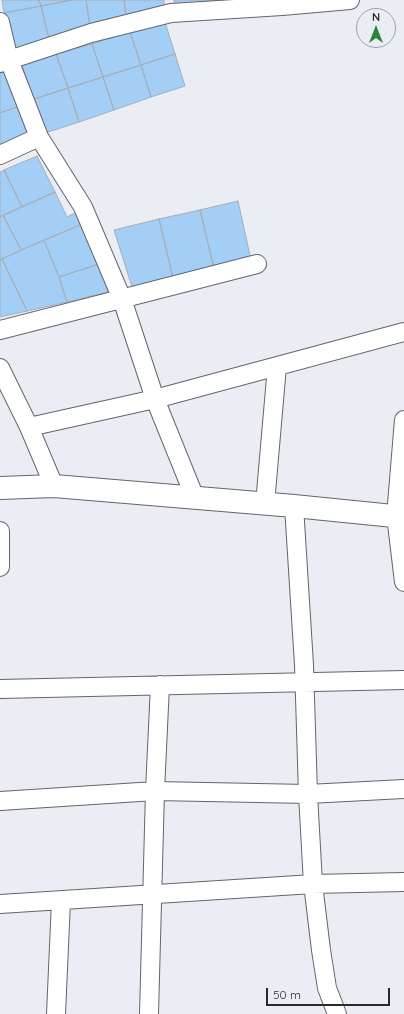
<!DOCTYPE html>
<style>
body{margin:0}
#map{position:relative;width:404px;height:1014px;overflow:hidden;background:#ebedf4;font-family:Quicksand,sans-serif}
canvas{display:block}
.north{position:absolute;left:356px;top:8px;width:40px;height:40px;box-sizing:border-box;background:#ebedf4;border:1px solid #9d9fa4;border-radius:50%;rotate:0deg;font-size:11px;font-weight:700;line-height:16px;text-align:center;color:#292a2c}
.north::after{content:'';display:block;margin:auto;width:14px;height:18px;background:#2c8535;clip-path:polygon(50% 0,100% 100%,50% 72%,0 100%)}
.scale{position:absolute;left:266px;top:988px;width:124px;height:18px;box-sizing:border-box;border:2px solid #292a2c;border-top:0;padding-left:5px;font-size:12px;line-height:14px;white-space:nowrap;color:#292a2c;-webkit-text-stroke:3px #ebedf4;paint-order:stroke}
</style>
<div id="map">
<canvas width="404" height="1014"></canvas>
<div class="north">N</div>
<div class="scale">50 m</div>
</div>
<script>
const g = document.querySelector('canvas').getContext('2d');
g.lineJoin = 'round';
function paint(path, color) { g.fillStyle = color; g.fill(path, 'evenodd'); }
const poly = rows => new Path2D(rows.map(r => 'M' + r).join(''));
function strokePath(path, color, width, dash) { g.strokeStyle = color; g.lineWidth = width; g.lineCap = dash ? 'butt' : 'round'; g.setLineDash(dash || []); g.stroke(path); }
const building = poly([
 [2,0,39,0,41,6,4,13,2,0],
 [39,0,72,0,41,6,39,0],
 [72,0,86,0,90,26,49,39,41,6,72,0],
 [86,0,124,0,126,16,90,26,86,0],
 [124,0,164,0,164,6,126,16,124,0],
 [174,0,221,0,175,6,174,0],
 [41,6,49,39,14,50,4,13,41,6],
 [165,22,175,54,141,65,130,32,165,22],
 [130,32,141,65,103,77,92,44,130,32],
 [92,44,103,77,68,88,56,54,92,44],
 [56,54,68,88,34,99,22,65,56,54],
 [175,54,185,86,151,97,141,65,175,54],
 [141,65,151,97,114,110,103,77,141,65],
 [6,70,19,106,0,113,0,72,6,70],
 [103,77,114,110,79,122,68,88,103,77],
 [68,88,79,122,45,133,34,99,68,88],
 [19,106,29,136,0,149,0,113,19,106],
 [37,156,55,192,22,207,4,170,37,156],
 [4,170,22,207,0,217,0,172,4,170],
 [55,192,67,217,79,211,85,223,21,250,3,215,55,192],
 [238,201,251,260,214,269,200,210,238,201],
 [200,210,214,269,173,278,159,219,200,210],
 [3,215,21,250,0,260,0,217,3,215],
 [159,219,173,278,132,287,114,230,159,219],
 [85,223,99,264,59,277,44,240,85,223],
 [44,240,59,277,67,302,27,311,2,259,44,240],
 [2,259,27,311,0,317,0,260,2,259],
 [99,264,108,292,67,302,59,277,99,264]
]);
paint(building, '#a3cff7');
strokePath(building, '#a8adb2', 1);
const street = poly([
 [0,22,9,60,39,137,83,207,122,299,155,399,195,498],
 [0,63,91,33,171,13,282,6,350,0],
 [0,155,39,137],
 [0,330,257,264],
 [0,368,29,427,54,486],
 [404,420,396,516,404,582],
 [29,427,155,399,404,332],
 [265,504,277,366],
 [294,506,304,665,308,794,313,884,321,950,327,988,337,1014],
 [0,531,0,567],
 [0,689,404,680],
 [0,801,155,791,308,794,404,789],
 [0,904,313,884,404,882],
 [56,1014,61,901],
 [149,1014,155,791,160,685]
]);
const secondary = poly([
 [0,488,54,486,294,506,404,517]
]);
strokePath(street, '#63656b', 20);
strokePath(secondary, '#63656b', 24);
strokePath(street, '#fff', 18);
strokePath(secondary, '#fff', 22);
</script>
